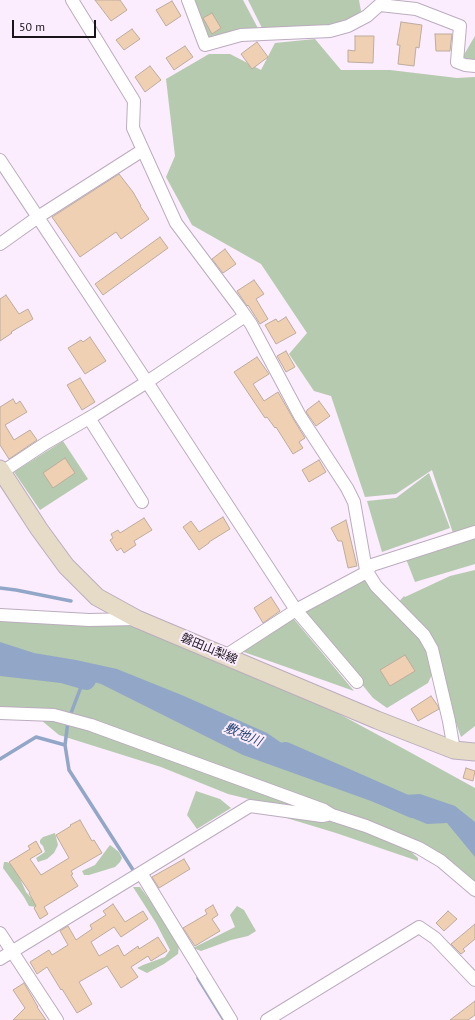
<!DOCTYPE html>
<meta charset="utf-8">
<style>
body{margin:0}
#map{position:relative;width:475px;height:1020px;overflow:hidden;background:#fbecfe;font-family:"PT Sans",sans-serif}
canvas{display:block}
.scale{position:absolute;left:12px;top:20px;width:84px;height:18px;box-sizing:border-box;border:2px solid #19141a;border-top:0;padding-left:5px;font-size:12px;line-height:14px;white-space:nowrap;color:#19141a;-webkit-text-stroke:3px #fbecfe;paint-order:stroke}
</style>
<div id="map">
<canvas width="475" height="1020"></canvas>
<div class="scale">50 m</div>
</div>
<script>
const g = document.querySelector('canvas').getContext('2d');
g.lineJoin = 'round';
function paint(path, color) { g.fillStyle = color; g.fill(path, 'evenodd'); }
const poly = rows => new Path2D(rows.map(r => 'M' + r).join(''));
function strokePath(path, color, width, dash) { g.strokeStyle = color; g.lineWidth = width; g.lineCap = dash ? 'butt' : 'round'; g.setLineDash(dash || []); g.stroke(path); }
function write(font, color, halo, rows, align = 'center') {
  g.font = font + ' "PT Sans","Noto Sans JP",sans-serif'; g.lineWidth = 4; g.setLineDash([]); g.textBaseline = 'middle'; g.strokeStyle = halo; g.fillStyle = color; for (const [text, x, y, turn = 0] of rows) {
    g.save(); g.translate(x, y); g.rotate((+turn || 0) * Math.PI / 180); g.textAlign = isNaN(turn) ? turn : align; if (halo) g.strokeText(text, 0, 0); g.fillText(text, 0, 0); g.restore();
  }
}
paint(poly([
 [190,0,243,0,261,34,204,42],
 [248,0,359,0,361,11,348,26,265,34],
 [475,36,475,65,459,63],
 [315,39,341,70,390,70,457,78,475,77,475,532,455,539,432,470,396,494,365,497,331,396,314,391,289,354,307,333,261,264,192,225,166,177,175,156,166,79,209,54,230,54,261,70,275,43],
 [63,441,88,479,40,510,14,472],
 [429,473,450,528,382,552,367,501,396,498],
 [475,533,475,564,415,582,406,559],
 [475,570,475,726,461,737,436,666,428,683,387,708,373,698,304,613,365,573,396,605,404,596,405,597,450,576],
 [0,618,127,619,252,667,406,750,475,788,475,898,440,854,333,821,403,845,418,858,418,861,336,833,280,816,310,814,228,794,161,767,59,735,41,720,0,719],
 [293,618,354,691,241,651],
 [196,791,220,799,231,808,197,829,187,815],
 [55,833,58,845,54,853,47,859,38,862,36,858,45,852,43,846,40,843,40,840,43,837],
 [110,845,119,852,122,858,120,862,115,867,89,875,84,875,82,871,95,865],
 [4,862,7,862,11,864,18,874,26,892,33,900,45,896,36,907,29,906,24,897,3,868],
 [133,887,140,887,160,914,179,945,178,954,164,964,147,973,137,968,143,965,165,957,170,950,156,923],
 [237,906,244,910,256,931,248,936,231,940,201,951,193,948,235,927,230,915]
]), '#b5caae');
paint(poly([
 [0,642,34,653,76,660,117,669,184,696,267,733,311,763,388,796,420,794,455,806,475,822,475,857,447,823,427,824,371,801,243,755,101,684,62,673,20,668,0,670]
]), '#92a7c7');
strokePath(poly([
 [0,588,16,590,71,601],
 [84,679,68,721,65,745,69,770,135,873],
 [0,759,36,737,65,745],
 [198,978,224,1020]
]), '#92a7c7', 3.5);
strokePath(poly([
 [0,666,62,673,86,680],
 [285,752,338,775,413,808]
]), '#92a7c7', 20);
const building = poly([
 [95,0,120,0,127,10,111,21,95,0],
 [172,1,181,16,166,26,156,10,172,1],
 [212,13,221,28,212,34,203,18,212,13],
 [401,22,422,25,419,48,416,47,414,66,398,64,400,45,397,45,401,22],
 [132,29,140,39,124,50,116,40,132,29],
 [435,34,452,34,450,51,436,51,435,34],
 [355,36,374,36,373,63,348,62,348,50,355,51,355,36],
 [257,42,268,57,252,69,241,54,257,42],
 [185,46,193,57,174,70,166,58,185,46],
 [150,66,161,80,145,92,135,77,150,66],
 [119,174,133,192,141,206,140,206,149,219,121,239,116,232,80,257,52,217,119,174],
 [160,237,168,248,103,295,95,284,160,237],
 [225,249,236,264,223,273,212,259,225,249],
 [254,280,264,294,256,299,268,319,260,324,248,305,247,306,237,291,254,280],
 [6,295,19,314,28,309,33,319,11,332,12,333,0,341,0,299,6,295],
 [286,317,296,333,276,344,265,325,276,319,278,322,286,317],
 [90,337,106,361,85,374,68,348,81,340,83,342,90,337],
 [286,351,295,367,286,372,277,356,286,351],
 [257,357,269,374,253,384,264,401,278,392,294,420,305,438,299,442,303,448,293,454,276,427,275,428,267,417,265,418,234,372,257,357],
 [80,378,95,402,82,410,67,385,80,378],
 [13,399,16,404,20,401,27,412,5,425,14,440,30,430,37,440,9,459,0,445,0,407,13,399],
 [319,401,330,416,316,426,306,412,307,411,307,410,319,401],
 [65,458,75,473,53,488,43,473,65,458],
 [319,460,326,472,309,482,302,470,319,460],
 [223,517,230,529,209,542,209,543,199,550,183,527,191,521,199,532,223,517],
 [144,518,152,530,134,541,136,545,124,553,121,548,117,551,110,540,113,538,111,534,118,530,120,533,144,518],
 [346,520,357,566,348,568,342,541,338,541,331,528,346,520],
 [271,597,280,611,263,623,254,608,271,597],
 [405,655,415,671,390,686,380,670,405,655],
 [431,696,438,706,439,709,418,721,411,709,431,696],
 [466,768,475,771,473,781,463,778,466,768],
 [80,820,92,841,94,840,102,853,71,871,73,874,71,875,78,886,44,907,48,914,40,919,34,908,36,906,29,893,30,893,9,862,30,849,28,846,36,841,42,852,30,859,41,875,69,858,56,835,71,826,70,825,80,820],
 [184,859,190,869,159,888,152,877,184,859],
 [113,904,125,922,143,911,148,919,121,937,114,927,91,942,99,956,118,945,124,956,138,946,139,949,158,937,167,951,151,961,148,956,131,967,138,977,121,988,107,966,79,982,92,1004,77,1013,62,989,61,990,47,967,37,974,30,962,49,950,52,955,68,945,60,931,68,926,76,940,92,929,90,925,106,915,103,911,113,904],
 [213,905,218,915,212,919,220,931,195,946,183,928,207,914,205,910,213,905],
 [448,911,457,919,444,931,436,923,448,911],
 [475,924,475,939,463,949,465,951,461,954,451,944,475,924],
 [24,983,38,1007,37,1007,46,1020,13,1020,25,1008,13,990,24,983],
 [475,1001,475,1015,468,1020,450,1020,475,1001]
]);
paint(building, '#efd0b3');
strokePath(building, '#bdac9d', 1);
const minor = poly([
 [72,0,134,101,133,128,176,223,239,307,251,324,300,416,347,488,354,502,366,570,376,586,424,635,432,649,449,721,454,750],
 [188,0,205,45,241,35,330,31,348,26,367,16,385,0],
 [380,5,416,9,460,26,457,62,465,65,475,66],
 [0,160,147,382,296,610,357,682],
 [0,244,38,217,143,150],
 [89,418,142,502],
 [2,472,46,443,96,414,147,382,245,316],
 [0,615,89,620,136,619],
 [225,656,296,610,365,573,372,565,475,532],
 [0,713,54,715,91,725,324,810,332,815,366,826,419,848,441,861,475,890],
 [141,873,231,1020],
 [0,933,57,1020],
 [0,959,250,806,322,816,327,815],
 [267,1020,419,927,435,938,475,980]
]);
const secondary = poly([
 [0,469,39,529,66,566,97,597,137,619,377,720,454,750,475,752]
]);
strokePath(minor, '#bbadbe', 14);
strokePath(secondary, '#bbadbe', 19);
strokePath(minor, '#fff', 12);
strokePath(secondary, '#e5dbc6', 17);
write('12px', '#19141a', '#fbecfe', [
 ["磐田山梨線",209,649,23]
]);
write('italic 13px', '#2d4a76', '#fbecfe', [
 ["敷地川",243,735,23]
]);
</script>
